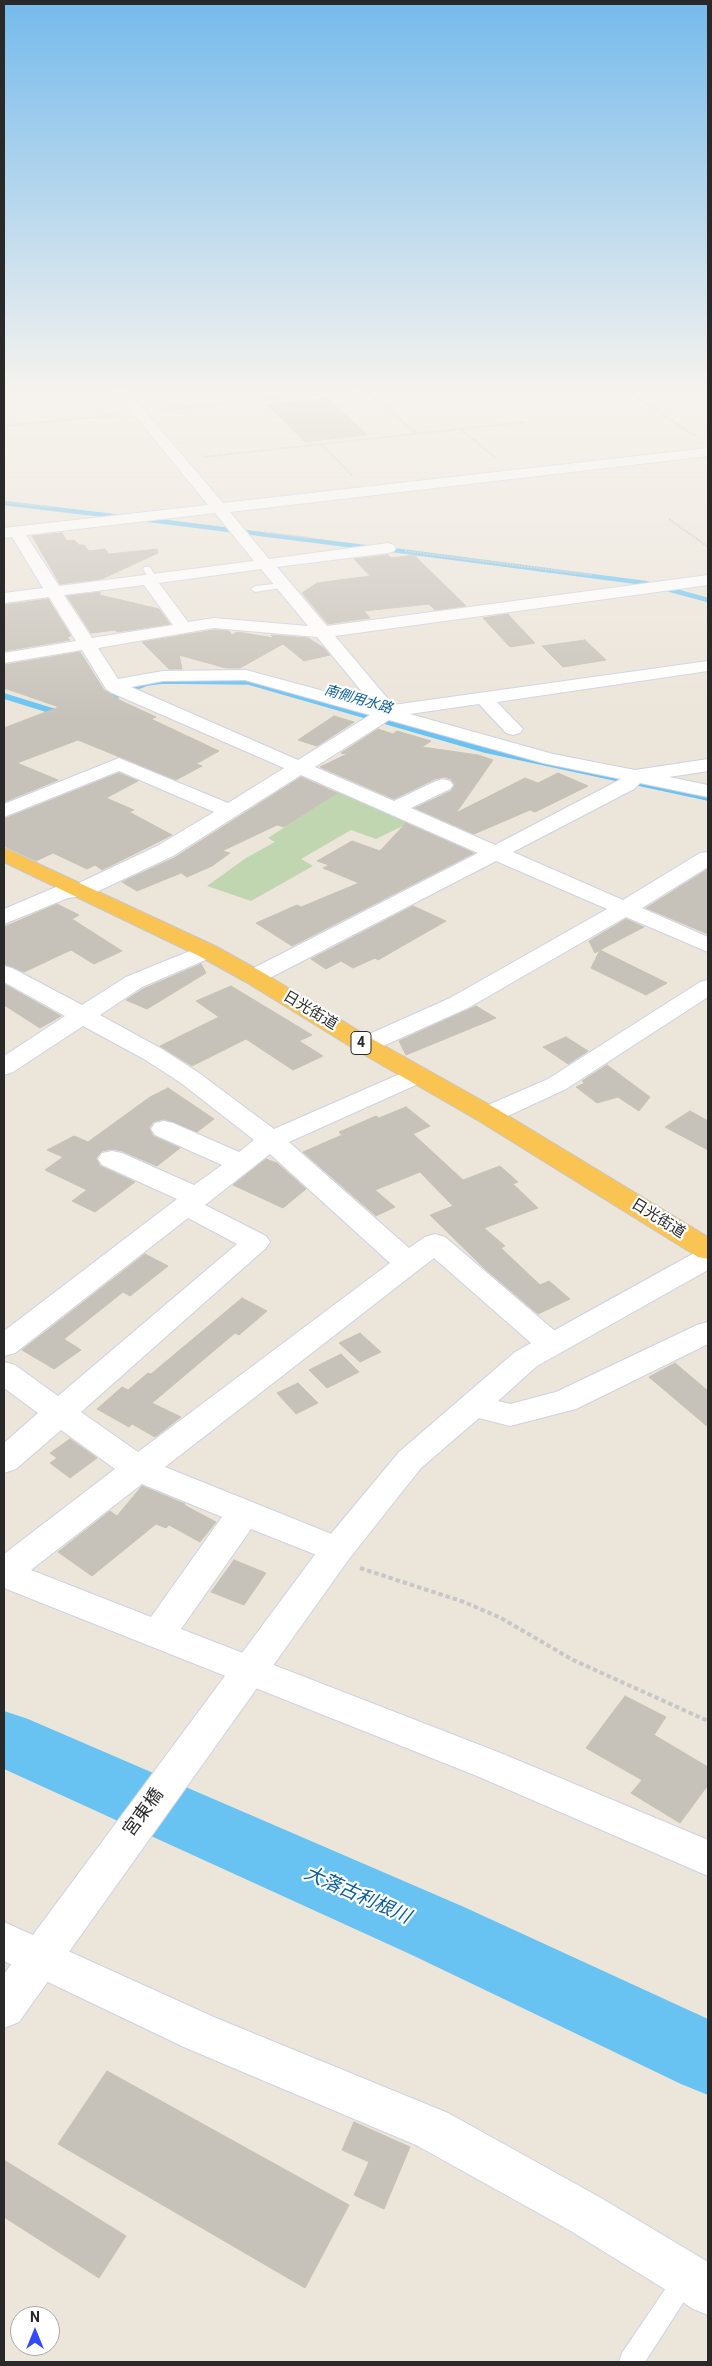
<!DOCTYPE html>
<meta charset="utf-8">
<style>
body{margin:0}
#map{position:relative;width:712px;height:2366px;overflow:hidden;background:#ece5da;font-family:Roboto,sans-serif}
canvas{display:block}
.frame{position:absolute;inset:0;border:5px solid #292929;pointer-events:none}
.north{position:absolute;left:10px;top:2306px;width:50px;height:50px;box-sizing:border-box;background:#fff;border:1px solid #a9a9a9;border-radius:50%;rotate:0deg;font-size:14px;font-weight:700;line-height:20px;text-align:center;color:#292929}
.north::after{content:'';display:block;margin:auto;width:18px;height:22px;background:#3349ff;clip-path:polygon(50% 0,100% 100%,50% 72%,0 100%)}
</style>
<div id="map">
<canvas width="712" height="2366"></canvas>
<div class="frame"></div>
<div class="north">N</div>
</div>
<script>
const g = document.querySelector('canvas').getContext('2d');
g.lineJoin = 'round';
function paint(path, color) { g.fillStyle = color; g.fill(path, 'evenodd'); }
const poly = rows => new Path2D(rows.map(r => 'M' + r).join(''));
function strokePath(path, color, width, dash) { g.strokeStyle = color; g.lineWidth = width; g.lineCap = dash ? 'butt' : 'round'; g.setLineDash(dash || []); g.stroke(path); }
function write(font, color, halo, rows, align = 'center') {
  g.font = font + ' Roboto,"Noto Sans JP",sans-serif'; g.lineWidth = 4.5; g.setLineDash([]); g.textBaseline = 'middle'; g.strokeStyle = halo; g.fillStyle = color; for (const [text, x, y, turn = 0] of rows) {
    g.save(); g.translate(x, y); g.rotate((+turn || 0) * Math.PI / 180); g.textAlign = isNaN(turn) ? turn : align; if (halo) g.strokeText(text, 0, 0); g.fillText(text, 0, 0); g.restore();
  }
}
paint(poly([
 [341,790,411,822,376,839,351,830,301,859,313,866,251,901,207,886,246,858,275,842,268,838]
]), '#c0d6b0');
strokePath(poly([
 [4,503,121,517],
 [142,519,372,548],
 [385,549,645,583,708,600]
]), '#68c3f3', 4.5);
strokePath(poly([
 [4,696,59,713],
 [105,700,147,683,163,681,249,682,485,750,708,798]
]), '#68c3f3', 5.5);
paint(poly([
 [4,1711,28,1719,464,1907,708,2019,708,2095,681,2084,412,1955,4,1769,4,1711]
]), '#68c3f3');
const building = poly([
 [327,398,368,435,305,442,267,405,327,398],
 [62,533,67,541,74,540,79,545,84,545,89,551,105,549,109,554,157,549,158,553,102,579,60,584,32,536,62,533],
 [388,555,391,558,414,555,466,606,435,610,429,604,364,611,370,618,328,624,302,593,317,583,370,576,354,559,388,555],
 [100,592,100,595,159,609,170,624,117,632,115,630,91,633,67,596,100,592],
 [48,599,71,636,67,637,70,640,4,651,4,605,48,599],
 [508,614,514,621,535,643,510,647,483,618,508,614],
 [214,630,229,631,232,635,237,632,274,638,271,635,308,638,324,648,330,655,304,661,283,644,240,668,226,668,179,655,182,669,169,669,142,642,214,630],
 [585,640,606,660,563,667,542,646,585,640],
 [80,652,104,690,119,699,117,699,156,717,151,719,219,751,196,764,202,766,176,780,78,740,17,763,58,780,4,802,4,728,59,707,4,688,4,665,80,652],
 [334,716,354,722,317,746,298,740,334,716],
 [378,729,393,734,397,731,431,741,422,747,478,755,493,760,456,813,525,778,538,783,558,773,588,786,535,812,530,810,474,834,415,808,451,791,455,785,451,779,444,777,435,779,394,799,320,767,347,754,341,753,378,729],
 [119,773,138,781,106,798,134,810,129,812,172,835,102,870,95,865,87,869,53,853,36,861,4,846,4,819,119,773],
 [301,777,337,793,284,827,277,825,222,851,230,853,212,866,187,877,181,873,137,891,122,882,174,858,301,777],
 [406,823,474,853,292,946,256,923,297,905,301,907,359,883,323,868,329,865,317,861,352,841,380,851,406,823],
 [708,869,708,934,646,908,708,869],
 [57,904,79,915,72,919,122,951,94,964,71,950,24,972,4,964,4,927,57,904],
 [413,906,446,921,378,960,375,958,353,968,341,961,326,969,311,959,413,906],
 [626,919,644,927,600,950,667,983,646,995,591,968,600,950,595,953,589,941,626,919],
 [201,964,206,973,147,1009,126,1000,143,989,201,964],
 [4,984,61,1016,40,1028,4,1005,4,984],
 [231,986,312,1035,299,1041,323,1056,293,1070,246,1039,192,1066,160,1046,219,1017,196,1001,231,986],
 [476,1006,496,1018,406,1055,399,1041,476,1006],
 [566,1037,588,1051,568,1064,543,1047,566,1037],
 [607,1065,650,1097,639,1111,618,1097,597,1103,576,1087,585,1083,582,1081,607,1065],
 [168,1088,214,1119,197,1132,164,1119,153,1122,149,1128,153,1136,180,1148,157,1166,122,1151,112,1149,102,1151,96,1158,100,1166,135,1182,95,1212,72,1201,87,1190,45,1170,63,1157,47,1150,74,1136,88,1142,150,1097,168,1088],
 [406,1107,430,1126,413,1134,463,1180,500,1166,518,1182,513,1184,538,1208,484,1228,505,1246,501,1248,540,1285,549,1281,570,1299,538,1314,484,1268,430,1215,453,1206,420,1172,375,1190,395,1207,376,1216,303,1152,342,1135,339,1132,376,1116,379,1118,406,1107],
 [690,1111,708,1121,708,1150,665,1127,690,1111],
 [266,1159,277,1163,306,1189,283,1208,233,1185,266,1159],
 [145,1254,168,1266,130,1296,123,1292,64,1339,81,1350,54,1369,22,1350,145,1254],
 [242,1298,267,1311,239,1335,235,1333,152,1403,181,1417,155,1437,132,1424,129,1427,97,1409,122,1387,128,1390,148,1373,151,1374,242,1298],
 [360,1333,381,1352,360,1362,339,1343,360,1333],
 [341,1354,359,1372,327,1388,309,1370,341,1354],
 [675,1363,708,1391,708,1427,649,1377,675,1363],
 [298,1383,318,1403,296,1414,277,1393,298,1383],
 [70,1439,97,1458,70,1478,50,1463,57,1458,50,1453,70,1439],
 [142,1486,185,1504,184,1505,216,1522,200,1542,169,1525,166,1528,156,1524,92,1576,58,1552,110,1511,117,1516,142,1486],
 [234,1560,266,1573,244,1605,211,1592,234,1560],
 [625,1696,666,1717,654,1735,708,1767,708,1785,680,1823,631,1793,642,1780,586,1748,625,1696],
 [107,2071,349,2205,305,2288,58,2144,107,2071],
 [354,2122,410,2147,384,2209,354,2195,369,2162,342,2150,354,2122],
 [4,2160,126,2236,99,2278,4,2217,4,2160]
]);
paint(building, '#c7c2b9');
strokePath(building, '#c7c2b3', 1);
const service = poly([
 [144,567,150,567,158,580,157,582,151,582,143,569,144,567],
 [284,583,288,585,287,587,255,592,251,589,255,586,284,583],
 [684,2269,692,2273,696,2281,692,2289,645,2362,619,2362,622,2353,676,2273,684,2269]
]);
const minor = poly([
 [114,390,127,390,223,503,708,448,708,456,230,512,269,559,388,543,394,545,396,548,394,551,388,553,277,567,327,626,708,575,708,585,335,636,393,705,708,661,708,671,497,702,523,729,520,733,513,735,506,733,479,704,410,714,553,754,635,770,708,759,708,771,669,777,708,785,708,797,640,783,634,789,513,852,623,900,700,853,708,852,708,867,642,908,708,937,708,952,626,917,468,1008,374,1050,365,1052,356,1050,353,1045,356,1040,450,998,607,909,496,861,262,982,254,984,246,982,242,977,246,972,478,853,301,775,173,856,90,895,68,898,4,924,4,909,56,887,77,884,157,846,214,812,119,771,4,817,4,804,119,758,228,803,284,768,112,693,106,689,82,650,4,663,4,653,76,641,49,597,4,603,4,593,43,588,12,537,4,538,4,528,208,505,114,390],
 [215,513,254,561,59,586,26,535,215,513],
 [261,569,308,626,214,618,188,622,159,583,261,569],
 [144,585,173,625,92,638,64,595,144,585],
 [214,628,317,637,372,704,246,670,163,671,118,679,98,648,214,628],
 [245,680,370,715,298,760,131,687,163,681,245,680],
 [389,720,543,763,621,779,495,845,411,808,450,789,453,785,450,781,443,779,436,781,394,801,315,767,389,720],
 [207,944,215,946,219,951,215,956,142,987,100,1015,162,1049,199,1073,274,1129,409,1070,418,1067,427,1070,431,1075,427,1080,289,1142,409,1248,425,1237,435,1234,445,1237,562,1337,566,1344,562,1351,551,1354,540,1351,434,1258,165,1467,349,1541,354,1550,349,1559,337,1563,251,1529,181,1629,503,1754,708,1840,708,1876,477,1776,4,1588,4,1554,115,1469,61,1430,16,1469,4,1473,4,1443,38,1413,4,1388,4,1362,15,1365,58,1396,237,1244,188,1218,15,1353,4,1356,4,1331,177,1199,102,1165,98,1159,102,1153,112,1151,122,1153,194,1185,222,1165,155,1135,151,1129,155,1123,164,1121,173,1123,239,1152,254,1140,181,1083,144,1059,83,1026,13,1072,4,1075,4,1056,65,1016,4,982,4,966,12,968,82,1005,126,977,207,944],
 [270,1154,390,1263,138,1452,81,1412,266,1248,270,1242,266,1236,205,1205,270,1154],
 [142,1484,222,1517,151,1617,31,1570,142,1484],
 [708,980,708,997,566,1089,497,1121,488,1123,479,1121,475,1115,479,1109,548,1079,700,982,708,980],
 [4,1922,216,2018,448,2113,601,2198,708,2262,708,2315,691,2308,671,2293,569,2230,416,2145,186,2048,4,1961,4,1922]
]);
const tertiary = poly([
 [708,1249,708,1270,537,1366,498,1401,510,1404,556,1392,697,1325,708,1322,708,1344,576,1409,510,1426,479,1418,421,1468,349,1559,19,2022,4,2028,4,1974,325,1541,399,1452,515,1352,698,1251,708,1249]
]);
const trunk = poly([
 [4,848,215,946,262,972,374,1040,497,1109,708,1237,708,1259,698,1257,479,1121,356,1050,246,982,199,956,4,862,4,848]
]);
strokePath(service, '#cfd1e2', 2);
strokePath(minor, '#cfd1e2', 2);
strokePath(tertiary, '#cfd1e2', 2);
strokePath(trunk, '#c7c7c7', 2);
strokePath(poly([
 [365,390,416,433],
 [626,390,695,436],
 [163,410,359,390],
 [4,426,117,415],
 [460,429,496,458],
 [321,444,352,475],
 [203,457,525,422],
 [4,502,50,507],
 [669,519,708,547],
 [264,532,310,538],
 [405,551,592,575]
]), '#c7c7c7', 2, [2, 1]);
strokePath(poly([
 [360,1568,464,1602,501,1618,573,1660,708,1721]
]), '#c7c7c7', 4, [4.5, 3]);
paint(service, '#fff');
paint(minor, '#fff');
paint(tertiary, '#fff');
paint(trunk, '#fac453');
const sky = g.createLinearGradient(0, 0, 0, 722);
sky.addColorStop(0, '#75baec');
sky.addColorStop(0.54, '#f6f3ee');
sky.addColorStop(1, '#f6f3ee00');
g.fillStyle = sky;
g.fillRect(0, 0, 712, 722);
write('italic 14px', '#085e9d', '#fff', [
 ["南側用水路",358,700,16]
]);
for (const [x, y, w] of [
 [361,1043,20]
]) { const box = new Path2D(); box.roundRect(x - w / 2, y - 11.5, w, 23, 4); g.fillStyle = '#fff'; g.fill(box); strokePath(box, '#292929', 1); }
write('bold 14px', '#292929', null, [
 ["4",361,1043]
]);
write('15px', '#292929', '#fff', [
 ["日光街道",310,1011,31],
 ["日光街道",658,1219,32]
]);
write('18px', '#292929', '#fff', [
 ["宮東橋",144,1813,-54]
]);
write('italic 19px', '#085e9d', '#fff', [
 ["大落古利根川",357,1896,24]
]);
</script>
